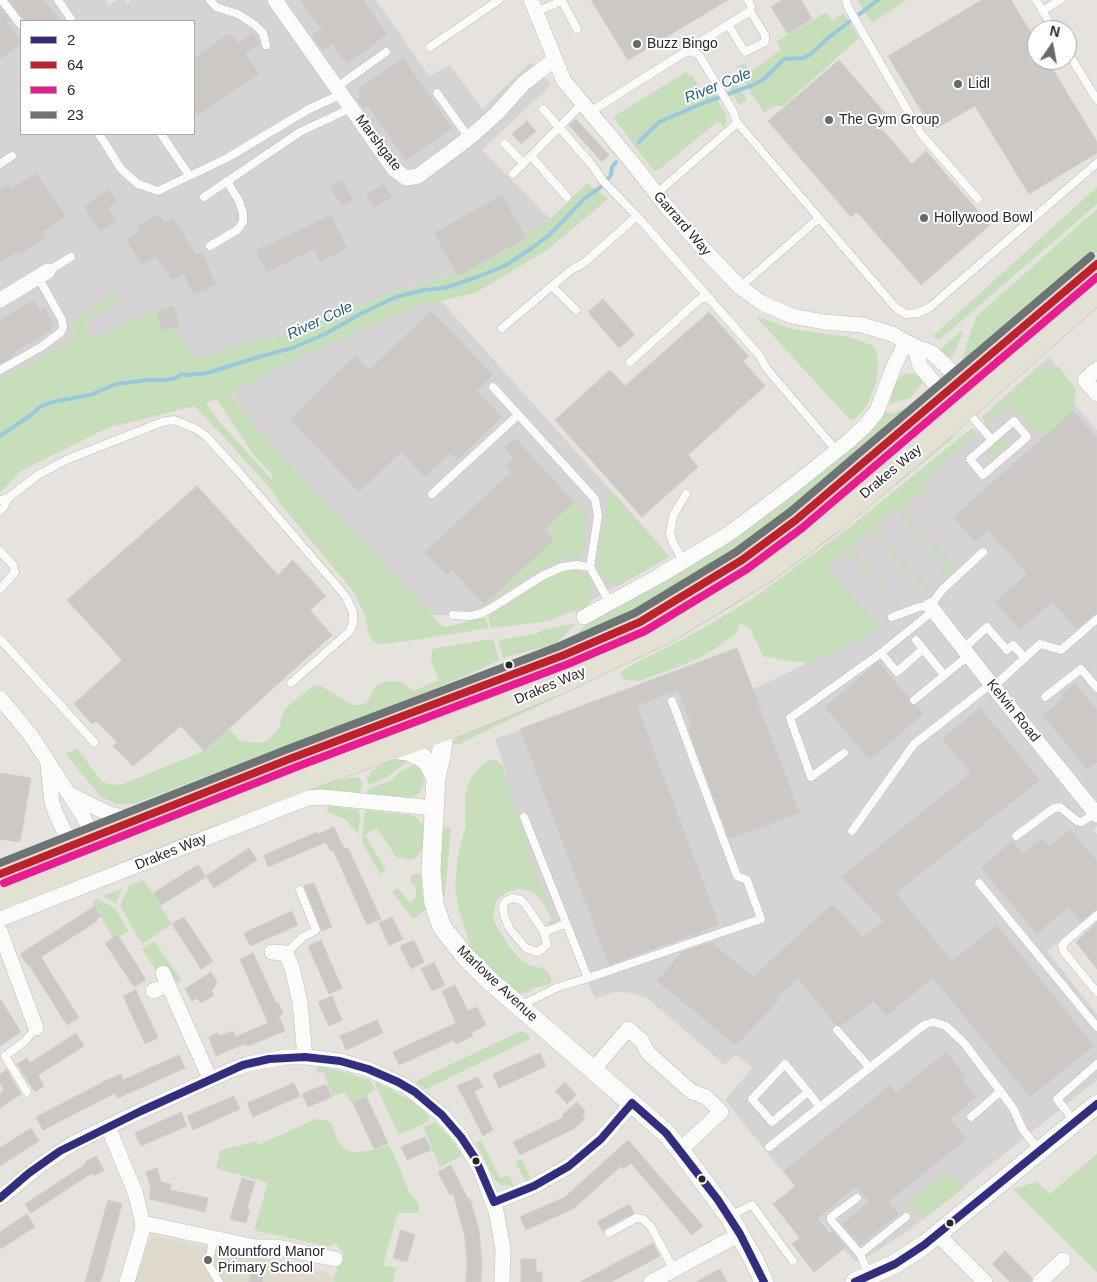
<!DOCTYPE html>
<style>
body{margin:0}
#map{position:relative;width:1097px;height:1282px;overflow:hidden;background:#e6e2de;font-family:Helvetica,sans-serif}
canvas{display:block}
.legend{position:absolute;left:20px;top:20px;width:175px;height:115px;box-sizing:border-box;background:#fff;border:1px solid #a9a9a9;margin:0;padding:6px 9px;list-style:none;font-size:15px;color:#282828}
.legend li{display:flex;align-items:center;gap:10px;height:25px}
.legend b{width:25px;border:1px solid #a9a9a9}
.north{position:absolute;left:1027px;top:20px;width:50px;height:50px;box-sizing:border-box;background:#fff;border:1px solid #a9a9a9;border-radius:50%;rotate:12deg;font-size:14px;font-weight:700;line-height:20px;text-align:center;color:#282828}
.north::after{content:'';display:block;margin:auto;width:18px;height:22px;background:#6a6968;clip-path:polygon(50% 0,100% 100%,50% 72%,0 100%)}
</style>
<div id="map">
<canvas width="1097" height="1282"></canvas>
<ul class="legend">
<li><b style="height:6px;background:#312e82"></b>2</li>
<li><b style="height:6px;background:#c21f2c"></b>64</li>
<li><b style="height:6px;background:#ed1990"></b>6</li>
<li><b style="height:6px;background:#6c7476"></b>23</li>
</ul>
<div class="north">N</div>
</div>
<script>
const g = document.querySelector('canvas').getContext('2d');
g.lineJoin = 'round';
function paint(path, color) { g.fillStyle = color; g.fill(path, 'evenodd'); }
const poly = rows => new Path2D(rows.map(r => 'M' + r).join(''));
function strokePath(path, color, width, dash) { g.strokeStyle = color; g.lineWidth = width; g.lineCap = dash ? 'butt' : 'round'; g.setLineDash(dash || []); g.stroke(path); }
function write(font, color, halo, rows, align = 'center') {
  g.font = font + ' Helvetica,sans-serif'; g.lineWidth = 4; g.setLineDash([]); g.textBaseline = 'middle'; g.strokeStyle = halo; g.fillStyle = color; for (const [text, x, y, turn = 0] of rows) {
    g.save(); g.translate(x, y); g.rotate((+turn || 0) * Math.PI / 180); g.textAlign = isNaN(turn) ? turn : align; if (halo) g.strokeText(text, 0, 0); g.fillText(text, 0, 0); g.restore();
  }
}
paint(poly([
 [0,0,106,0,109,5,117,0,125,0,127,3,132,0,376,0,429,76,450,65,482,109,531,62,551,85,482,150,550,219,460,274,394,291,316,323,305,331,254,340,197,359,162,307,91,341,85,321,121,302,116,293,72,321,76,337,0,380],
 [21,21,194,21,194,134,21,134],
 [441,301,658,543,669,557,573,611,560,616,432,615,280,454,229,394,314,351,415,307],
 [1049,357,1076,389,1074,404,1097,430,1097,826,1093,830,1097,834,1097,911,1047,951,1097,1014,1097,1080,908,1231,869,1256,855,1262,725,1100,752,1068,736,1054,725,1065,647,998,631,993,622,992,615,992,595,998,561,919,554,919,527,853,529,847,527,834,512,801,507,786,506,772,495,739,737,648,753,689,881,629,825,568,896,508,900,512,928,487,923,481,986,425,982,417]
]), '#d6d3d5');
paint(poly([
 [156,1236,325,1271,335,1282,135,1282,148,1242,152,1237]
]), '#e0dacd');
paint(poly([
 [857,0,907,0,872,23],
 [827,12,832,21,844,13,859,38,783,106,774,106,764,113,736,68,744,63,750,72,781,50,776,42],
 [686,72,689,76,692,75,704,94,712,89,726,115,726,123,724,127,718,121,660,169,654,171,613,117],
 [736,82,747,100,739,105,728,86],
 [587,183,608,199,547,250,475,293,415,307,314,351,229,394,280,454,432,615,439,624,446,627,485,617,489,628,415,640,382,644,374,642,369,634,364,613,353,591,278,501,273,491,195,406,107,428,20,471,0,493,0,380,76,337,72,321,116,293,121,302,85,321,91,340,162,307,197,359,254,340,305,331,315,323,394,291,460,274,550,219],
 [217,399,252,453,272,474,273,481,219,421,206,403],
 [1097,187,1097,204,939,340,933,336],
 [1097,209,1097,253,970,359,962,359,973,325,977,316],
 [759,317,791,329,848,337,872,345,876,350,878,360,877,380,867,406,854,420,850,420,758,319],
 [961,331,963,331,963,333,953,356,951,358,948,357,940,350],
 [1039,366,1047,374,1051,368,1059,367,1076,389,1074,404,1077,408,1042,439,1009,405,986,425,982,417],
 [906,373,915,374,923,381,911,398,889,404,896,381],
 [916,403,779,524,655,603,570,641,586,624,686,569,739,535,884,411,891,414],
 [972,428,978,432,923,481,928,487,902,510,956,568,944,577,942,574,947,564,896,508,873,527,932,592,930,593,871,530,850,548,902,606,900,608,847,551,826,567,881,629,806,665,805,662,788,661,763,656,750,628,740,623,736,634,707,654,680,666,639,681,625,680,622,677,620,673,623,670,704,628,755,597,850,527],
 [948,433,953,438,881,497,823,544,736,604,668,642,617,668,459,744,452,743,460,735,652,644],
 [1000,438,1003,438,1007,440,1007,446,995,456,989,455,987,451,989,448],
 [609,488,669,557,619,586,607,579,602,574,597,562],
 [574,502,584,512,587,523,581,552,578,556,572,558,546,528],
 [554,540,570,558,556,561,546,567,486,602],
 [562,570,580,571,588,577,592,586,592,595,591,601,585,608,576,613,574,609,550,621,491,628,488,616,531,587],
 [577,623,555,644,503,658,498,640,536,634,542,630],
 [493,639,499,660,463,677,338,727,133,804,117,804,101,797,66,754,77,748,99,778,103,782,112,785,123,784,204,751,229,729,239,740,247,742,263,743,273,735,280,726,282,716,286,708,313,686,319,685,353,705,360,705,367,702,376,686,386,681,401,682,414,691,439,680,431,661,432,650,436,648],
 [399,757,410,759,386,778,369,785,368,785,367,777,371,775,370,772,383,764],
 [488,760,496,760,503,765,512,801,527,834,529,847,528,853,554,919,561,919,559,923,553,926,546,923,552,920,545,906,538,896,530,891,518,889,509,891,500,897,496,902,493,915,495,924,510,948,521,960,531,966,543,968,549,973,552,980,550,984,531,989,530,992,519,994,516,993,472,952,459,910,455,889,458,855,466,825,465,818,465,797,468,785,473,774],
 [417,763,423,769,424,774,423,786,418,794,411,797,366,795,369,789,392,780,400,772],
 [358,777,363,783,360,794,303,792,130,859,131,857,316,784],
 [329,806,358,810,360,816,358,834,345,819,327,812],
 [365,810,410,815,417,818,424,826,424,846,422,851,417,857,410,860,396,857,377,828,365,835,386,870,380,874,362,842],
 [443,827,451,828,445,895,443,896,441,896,438,873],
 [416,873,420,874,422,878,422,895,426,910,413,919,392,892,398,888,410,903,416,897,416,888,410,880,411,876],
 [144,880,172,924,142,944,120,906,129,886],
 [122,889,116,903,102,896],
 [97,899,115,908,128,931,119,937,113,938,92,901],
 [154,941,181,979,180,981,174,984,157,971,142,949],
 [521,1031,529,1035,530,1039,426,1089,416,1083,418,1080],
 [316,1066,341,1071,370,1080,375,1090,353,1103,350,1102,345,1092,333,1096,323,1072,317,1073],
 [376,1082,412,1101,429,1116,428,1122,399,1135,375,1084],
 [316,1119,326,1120,331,1122,337,1139,343,1148,352,1153,373,1150,388,1145,394,1154,409,1192,419,1204,419,1211,416,1213,398,1213,397,1215,383,1265,396,1268,393,1282,335,1282,332,1278,337,1273,337,1264,344,1255,336,1243,329,1247,254,1230,268,1183,216,1168,220,1151,256,1141,258,1145],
 [435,1122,450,1138,462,1155,440,1167,423,1127],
 [481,1140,500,1178,509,1175,514,1186,501,1185,495,1180,476,1143],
 [1097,1154,1097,1272,1013,1189,1037,1182,1050,1194],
 [522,1159,530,1177,526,1181,515,1162],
 [948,1172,964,1188,924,1219,912,1205,905,1210,902,1207]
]), '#c7deba');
strokePath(poly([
 [639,142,659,122,706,102,753,85,764,79,784,59,803,58,811,54,828,38,878,0],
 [0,436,31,415,40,407,52,402,90,395,116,384,147,380,166,380,176,378,181,374,189,375,207,373,262,356,292,348,325,334,362,313,396,297,424,290,445,288,480,276,506,265,532,248,549,235,584,199,601,187,611,175,612,167,616,162]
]), '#98c9e0', 4);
const building = poly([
 [9,0,44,0,61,21,25,21,9,0],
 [300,0,363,0,387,34,347,64,332,44,323,51,312,36,321,29,300,0],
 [591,0,728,0,628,60,591,0],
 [782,0,801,0,812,19,788,34,771,7,782,0],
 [982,0,1011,0,1037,43,1037,60,1047,60,1097,142,1097,153,1029,194,975,106,933,130,888,56,982,0],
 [0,7,11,21,6,21,21,42,21,44,0,59,0,7],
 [230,33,237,43,253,33,260,43,245,53,259,74,198,115,194,109,194,58,230,33],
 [403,58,452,128,406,160,368,106,364,109,357,100,361,97,357,90,403,58],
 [839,60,890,119,880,127,912,164,926,151,990,225,921,285,857,212,851,217,768,121,839,60],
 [576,119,609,155,602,162,569,125,576,119],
 [527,121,536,131,521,144,512,134,527,121],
 [36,173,66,216,41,233,45,238,21,254,18,251,0,263,0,190,8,184,12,189,36,173],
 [342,180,353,200,342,206,330,187,342,180],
 [384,184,392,197,374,208,366,194,384,184],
 [109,189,117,201,108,208,117,220,100,231,84,206,109,189],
 [502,195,526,238,458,276,434,233,502,195],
 [159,214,165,223,173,218,196,255,202,252,216,285,193,294,184,273,172,281,156,256,142,265,126,240,140,231,138,227,159,214],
 [331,215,347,248,320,262,314,249,267,272,256,251,331,215],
 [603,299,635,335,619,348,588,312,603,299],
 [34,300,40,311,44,308,54,324,50,326,52,330,15,352,16,354,0,364,0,320,34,300],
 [173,306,180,326,163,331,156,312,173,306],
 [431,311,493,375,477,391,502,417,457,460,450,453,425,477,401,452,359,492,290,419,355,356,369,370,431,311],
 [709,312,749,357,743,361,765,386,688,455,698,467,642,517,555,420,610,370,625,386,709,312],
 [1073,411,1097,438,1097,613,1077,629,1052,602,1020,630,995,602,1027,574,988,530,975,542,953,517,1073,411],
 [515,438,574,502,544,530,554,540,484,604,452,570,447,575,425,552,511,472,506,466,514,459,504,448,515,438],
 [197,486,278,575,293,560,326,596,310,610,332,635,204,751,181,726,133,766,113,746,117,742,96,721,92,724,74,704,122,660,67,600,197,486],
 [737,648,800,813,729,839,688,729,692,727,678,690,637,706,719,925,699,932,701,934,695,935,698,933,609,965,520,729,737,648],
 [878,662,909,698,910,704,916,705,923,714,870,760,825,707,878,662],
 [1075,683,1097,710,1097,762,1087,770,1043,715,1064,698,1061,694,1075,683],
 [980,708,1040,780,896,893,952,961,997,925,1094,1046,1030,1097,933,978,886,1016,874,1001,841,1026,836,1025,798,978,776,998,779,1000,736,1045,657,981,682,952,711,942,753,977,832,904,863,937,884,921,841,877,971,773,942,739,980,708],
 [0,773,31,778,20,842,0,839,0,773],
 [334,827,344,849,348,848,381,919,367,925,333,850,330,851,326,842,268,867,264,855,317,832,318,834,334,827],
 [1070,829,1097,861,1097,909,1080,922,1068,907,1037,934,981,868,1012,841,1023,854,1042,838,1050,847,1070,829],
 [249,848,257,860,214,888,206,876,249,848],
 [198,865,206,877,161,905,153,893,198,865],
 [314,883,332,927,322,931,304,886,314,883],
 [95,906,101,916,96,920,97,921,41,957,79,1018,67,1025,29,965,28,966,20,954,95,906],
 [292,911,298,925,250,946,244,933,292,911],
 [184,917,213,961,201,969,172,924,184,917],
 [392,917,403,939,389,946,379,923,392,917],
 [1097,922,1097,969,1076,942,1097,922],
 [118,935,146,980,134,987,105,943,118,935],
 [321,940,342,988,329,994,308,946,321,940],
 [414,940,424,962,411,969,400,946,414,940],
 [253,953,276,1003,278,1002,283,1014,279,1016,285,1031,248,1046,244,1044,216,1056,209,1037,218,1033,220,1036,233,1031,235,1037,268,1023,240,959,253,953],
 [434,962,445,985,432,991,421,969,434,962],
 [211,972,217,982,214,988,211,990,214,995,201,1003,197,998,192,1001,185,989,211,972],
 [455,985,468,1011,477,1007,486,1025,471,1033,473,1036,456,1044,454,1040,399,1065,393,1052,456,1023,442,991,455,985],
 [136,990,158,1038,145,1044,123,996,136,990],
 [332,996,342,1020,329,1026,318,1002,332,996],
 [0,999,21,1032,0,1046,0,999],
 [377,1020,383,1033,346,1050,340,1036,377,1020],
 [76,1033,84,1046,38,1075,44,1086,35,1092,17,1064,27,1058,30,1063,76,1033],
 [946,1052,965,1075,961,1078,976,1097,950,1119,966,1139,888,1202,898,1214,860,1245,842,1224,869,1202,856,1186,818,1218,830,1233,833,1231,846,1247,814,1272,792,1244,800,1238,773,1204,796,1186,784,1171,890,1085,896,1093,946,1052],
 [540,1053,546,1066,499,1088,493,1074,540,1053],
 [179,1055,185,1068,118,1098,115,1093,43,1130,36,1117,107,1080,121,1074,123,1080,179,1055],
 [7,1070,21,1094,0,1108,0,1093,4,1090,0,1083,0,1074,7,1070],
 [478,1077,483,1087,474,1091,493,1130,483,1136,463,1096,462,1096,457,1086,478,1077],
 [565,1082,576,1095,567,1104,555,1091,565,1082],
 [294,1083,300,1096,253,1117,247,1103,294,1083],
 [326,1084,332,1097,308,1107,302,1094,326,1084],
 [234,1096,240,1109,193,1130,187,1116,234,1096],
 [366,1096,388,1143,374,1149,353,1103,366,1096],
 [577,1102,585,1111,582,1115,585,1119,573,1129,520,1155,513,1142,564,1117,562,1115,577,1102],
 [181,1112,187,1126,141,1146,135,1133,181,1112],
 [31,1128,39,1141,0,1166,0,1148,31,1128],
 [425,1137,431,1150,407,1160,401,1147,425,1137],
 [628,1140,703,1226,692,1235,631,1163,624,1169,621,1166,573,1209,526,1230,520,1217,565,1197,628,1140],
 [96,1156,104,1170,94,1176,92,1173,31,1213,25,1204,86,1164,85,1162,96,1156],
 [451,1165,468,1199,470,1199,479,1230,482,1264,481,1282,466,1282,467,1262,465,1237,453,1193,450,1195,438,1172,451,1165],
 [157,1168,161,1182,171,1184,170,1190,208,1198,205,1212,149,1199,151,1188,146,1172,157,1168],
 [242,1178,255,1182,247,1209,250,1210,246,1223,230,1219,242,1178],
 [108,1200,122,1204,103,1274,100,1282,85,1282,108,1200],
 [629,1204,634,1213,606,1228,603,1232,597,1222,629,1204],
 [27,1214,35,1227,0,1249,0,1232,27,1214],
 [401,1230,415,1235,407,1262,393,1258,401,1230],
 [653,1243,660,1256,611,1282,580,1282,653,1243],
 [1005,1251,1032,1278,1031,1282,1010,1282,992,1264,1005,1251],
 [521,1259,536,1259,536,1272,542,1272,542,1282,521,1282,521,1259],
 [253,1269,264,1272,262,1282,249,1282,253,1269],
 [720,1269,727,1282,696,1282,720,1269]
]);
paint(building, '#cbc8c5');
strokePath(building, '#d0ceca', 1);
const service = poly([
 [2,0,21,25],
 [58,0,71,19],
 [210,0,216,7,238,14,255,25,263,33,266,45],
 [846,0,848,7,921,134,978,199],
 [1036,0,1054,30],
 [1042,11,1060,0],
 [535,12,562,1,577,29],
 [729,26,745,52,765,42,765,35,750,11],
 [430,47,499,0],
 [693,51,697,44,750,11,751,6,748,0],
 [1067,51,1097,100],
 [337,87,386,52],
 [437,93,469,138],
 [543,109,593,166,602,180,637,216],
 [590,112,682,54,691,51,699,55,734,113,736,121,735,125,656,194],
 [736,121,896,308,906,314,918,313,929,308,1097,163],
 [99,134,121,169,138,184,158,191,227,158,309,109,342,94],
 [161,134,189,175],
 [505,144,523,163],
 [531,156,567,197],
 [0,164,12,156],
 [513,174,582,104],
 [204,197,300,132,351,108],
 [210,246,237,230,243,222,243,213,239,201,227,181],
 [48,271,71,257],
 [552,286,576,310],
 [740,287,819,218],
 [502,328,571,270,584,263,637,216,709,298],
 [630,362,701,298,709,298,759,355,767,369,837,451],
 [0,370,41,347,61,332,63,327,62,320,38,277],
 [493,387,595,499,598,516,590,567,610,603],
 [966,410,992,440,970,459,983,475,1027,437,1014,421,992,440],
 [432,494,518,415],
 [0,500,8,498,38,475,66,460,162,422,174,420,196,429,205,435,238,471,336,585,346,597,353,612,353,623,350,631,291,683],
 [0,511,4,507,8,498],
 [0,551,13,565,15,572,0,589],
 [684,562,673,543,670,533,673,516,686,494],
 [453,615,470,616,479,614,490,609,542,576,562,567,577,565,590,567],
 [892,617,919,607,930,606,943,589,983,552],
 [0,639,94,742],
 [916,640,944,675],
 [963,649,987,627,1007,650,1013,645,1025,658],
 [881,653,897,672,923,649],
 [993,687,1040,644,1061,650,1097,619],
 [1045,697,1081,669,1097,688],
 [914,700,968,656],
 [844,753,811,777,790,718,881,653,933,611],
 [524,817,588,978],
 [852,831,914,744,991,684],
 [1016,836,1054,808,1060,807,1077,821,1082,822,1095,813],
 [979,883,1097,1027],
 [512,898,521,900,525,904,544,932,547,945,542,949,537,952,526,948,509,928,504,915,503,906,506,901,512,898],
 [1097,915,1065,942,1062,946,1064,952,1097,992],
 [544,932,565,924],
 [286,953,303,937,316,930,300,890],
 [520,1006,556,988,588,978,761,919,747,880,737,876,672,701],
 [837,1030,869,1067],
 [27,1092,5,1056,24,1042,36,1028],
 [808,1092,772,1122,752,1099,785,1064,808,1092,820,1107],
 [971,1117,1001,1091],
 [1075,1122,1057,1099,1097,1064],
 [769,1147,924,1025,933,1022,946,1026,964,1043,1013,1108,1023,1130,1040,1151],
 [857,1198,831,1217,831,1220,860,1254,869,1275],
 [729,1216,752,1205,793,1261],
 [609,1233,636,1218,643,1219,651,1227,674,1270],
 [214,1238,208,1264,219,1282],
 [860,1254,906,1217]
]);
const minor = poly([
 [275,0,394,169,406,178,418,176,469,138,496,114,524,83,554,60],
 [531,0,564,81,631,161,666,206,709,255,740,287,762,303,792,316,824,322,862,325,892,334,914,346,932,353,961,380],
 [0,300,48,271],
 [914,346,920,366,944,395],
 [1097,369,1085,380,1097,394],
 [930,606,991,684,1097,815],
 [584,617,659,576,730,533,790,488,850,440,866,425,877,411,894,366,906,342],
 [0,698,32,737,83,816,92,836],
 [48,766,52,802,56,814,71,845],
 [69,794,109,814,133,819],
 [0,919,308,798,322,797,434,808],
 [0,931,36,1028],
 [272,952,286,953,292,968,300,1002,305,1057],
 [163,973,210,1079],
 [153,991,168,985],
 [593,1070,628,1029,642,1041,648,1053,692,1092,706,1097,721,1112,680,1150],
 [108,1127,135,1192,142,1220,143,1228,127,1282],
 [0,1198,42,1164,74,1143,141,1111,229,1071,248,1064,286,1057,306,1057,340,1061,368,1069,407,1087,442,1115,461,1137,480,1169,496,1211,503,1249,502,1282],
 [494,1202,534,1186,569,1166,601,1139,632,1103],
 [143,1223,256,1247,277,1247,335,1259],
 [937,1234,985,1282],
 [651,1282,740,1234],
 [1040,1282,1063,1260]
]);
const tertiary = poly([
 [444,730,441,757,436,777,431,871,434,904,442,927,464,955,490,981,666,1133,680,1150,729,1216,754,1260,764,1282],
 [391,749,408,751,420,756,427,762,436,777],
 [855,1282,895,1264,924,1245,1097,1104]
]);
const primary = poly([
 [0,874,292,758,564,655,640,622,742,560,796,520,1097,264],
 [0,898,180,826,321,773,461,723,567,679,668,630,768,569,835,519,920,448,1097,291]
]);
strokePath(service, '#c0bebf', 9);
strokePath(minor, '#c0bebf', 16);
strokePath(tertiary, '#c0bebf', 20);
strokePath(primary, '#bfbdbc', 25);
strokePath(service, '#fbfbfa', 8);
strokePath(minor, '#fbfbfa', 15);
strokePath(tertiary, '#fbfbfa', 19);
strokePath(primary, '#e3e0d4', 24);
strokePath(poly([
 [632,1103,666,1133,718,1200,740,1234,764,1282],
 [0,1198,29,1173,60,1151,141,1111,243,1065,269,1059,305,1057,340,1061,368,1069,398,1082,415,1092,442,1115,461,1137,475,1158,494,1202],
 [494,1202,534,1186,569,1166,601,1139,632,1103],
 [855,1282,895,1264,924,1245,1097,1104]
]), '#312e82', 8);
strokePath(poly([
 [0,874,292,758,564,655,640,622,742,560,796,520,1097,264]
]), '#c21f2c', 8);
strokePath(poly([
 [4,883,296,767,568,664,645,631,747,569,802,528,1097,277]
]), '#ed1990', 8);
strokePath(poly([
 [0,863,288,749,560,646,635,613,736,552,790,512,1091,256]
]), '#6c7476', 8);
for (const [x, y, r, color] of [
 [637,44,5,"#6a6968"],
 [958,84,5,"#6a6968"],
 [829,120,5,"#6a6968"],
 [924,218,5,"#6a6968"],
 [509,665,4.5,"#282828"],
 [476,1161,4.5,"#282828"],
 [702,1179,4.5,"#282828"],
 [950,1223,4.5,"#282828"],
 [208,1260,5,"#6a6968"]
]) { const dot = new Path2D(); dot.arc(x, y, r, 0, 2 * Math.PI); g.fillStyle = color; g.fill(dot); strokePath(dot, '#fff', 2); }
write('14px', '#282828', '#fff', [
 ["Buzz Bingo",647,44],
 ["Lidl",968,84],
 ["The Gym Group",839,120],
 ["Hollywood Bowl",934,218],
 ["Mountford Manor",218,1252],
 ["Primary School",218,1268]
], 'left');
write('14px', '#282828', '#fff', [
 ["Marshgate",378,143,53],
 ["Garrard Way",682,224,49],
 ["Drakes Way",891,472,-40],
 ["Drakes Way",550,686,-23],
 ["Kelvin Road",1013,711,51],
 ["Drakes Way",171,852,-22],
 ["Marlowe Avenue",497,984,43]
]);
write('italic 15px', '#1a5c89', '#fff', [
 ["River Cole",718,86,-22],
 ["River Cole",320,321,-25]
]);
</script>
